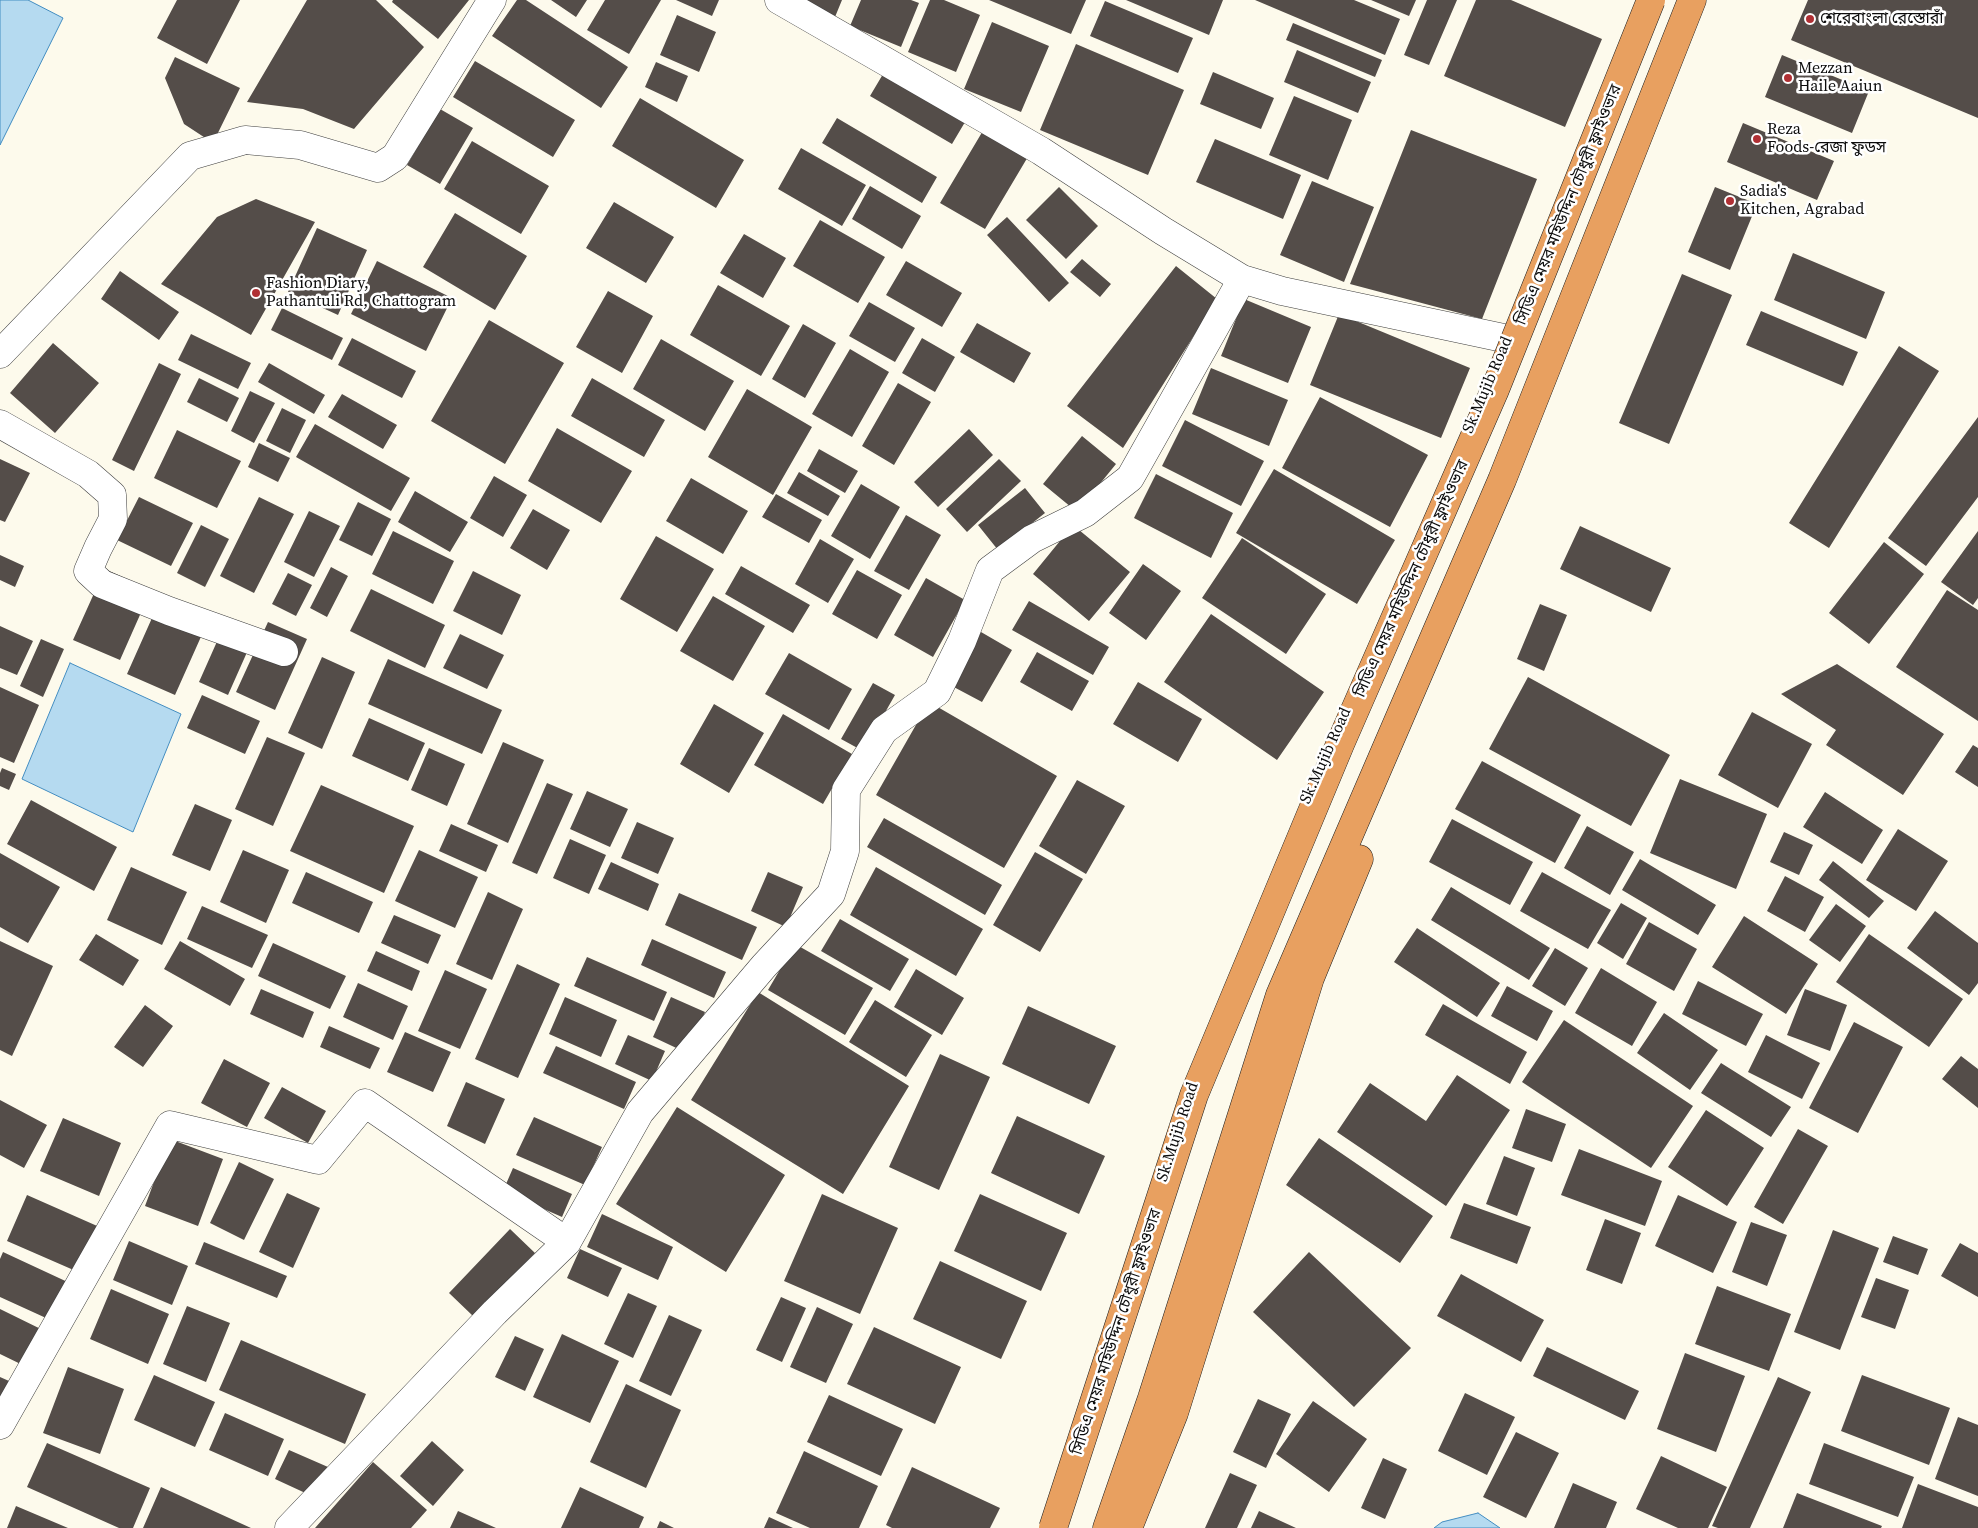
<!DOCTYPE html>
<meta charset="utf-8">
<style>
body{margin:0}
canvas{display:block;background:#fdfaec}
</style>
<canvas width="1978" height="1528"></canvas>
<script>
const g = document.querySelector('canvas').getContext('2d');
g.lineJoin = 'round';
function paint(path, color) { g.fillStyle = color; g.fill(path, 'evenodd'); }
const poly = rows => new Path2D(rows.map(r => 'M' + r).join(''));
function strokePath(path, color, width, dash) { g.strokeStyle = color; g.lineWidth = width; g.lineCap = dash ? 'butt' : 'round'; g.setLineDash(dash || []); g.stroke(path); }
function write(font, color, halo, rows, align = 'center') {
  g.font = font + ' "Source Serif 4","Noto Sans Bengali",serif'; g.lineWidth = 5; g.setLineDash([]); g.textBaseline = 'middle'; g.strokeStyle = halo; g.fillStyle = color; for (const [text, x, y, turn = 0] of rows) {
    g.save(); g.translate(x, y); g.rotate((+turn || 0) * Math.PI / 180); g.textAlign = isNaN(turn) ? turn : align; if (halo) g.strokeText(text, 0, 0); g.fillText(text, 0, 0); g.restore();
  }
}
const water = poly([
 [0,0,28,0,63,18,0,145,0,0],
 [70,663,181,714,133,832,22,779,70,663],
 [1478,1513,1500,1528,1434,1528,1442,1522,1478,1513]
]);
paint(water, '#b5daf0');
strokePath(water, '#438dc1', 1);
paint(poly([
 [177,0,240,0,207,64,157,38],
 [307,0,376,0,424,47,354,129,303,109,247,102],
 [393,0,469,0,438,39,392,2],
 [517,0,526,0,628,67,601,108,492,36],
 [551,0,587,0,576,17],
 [605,0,661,0,629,54,587,30],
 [676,0,719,0,712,16],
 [794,0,842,0,835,17],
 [861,0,911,0,919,3,901,47,850,26],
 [930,0,944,0,980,15,956,72,908,52],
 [989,0,1086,0,1071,34],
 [1126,0,1223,0,1209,35],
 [1255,0,1354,0,1400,19,1385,55],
 [1371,0,1416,0,1409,16],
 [1427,0,1457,0,1429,65,1404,55],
 [1476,0,1511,0,1602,39,1565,127,1444,76],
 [1808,0,1978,0,1978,118,1791,40],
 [1105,1,1193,38,1178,73,1090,36],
 [677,15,716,32,699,72,660,55],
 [992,22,1049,46,1021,112,964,89],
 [1293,23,1382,60,1375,77,1286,40],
 [1076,44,1184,90,1148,175,1040,130],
 [1297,50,1371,82,1358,113,1284,82],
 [1782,55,1869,91,1852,133,1765,97],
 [175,57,240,88,213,143,184,124,165,78],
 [475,61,575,120,553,157,453,97],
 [656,62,688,76,677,102,645,87],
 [886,69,968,117,952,144,870,96],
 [1213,72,1274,98,1261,129,1200,104],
 [1294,96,1352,120,1328,180,1269,155],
 [640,98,744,160,716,208,612,146],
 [440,109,473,128,440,184,407,165],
 [837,118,937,177,922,203,822,143],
 [1743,123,1834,161,1817,200,1727,162],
 [984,129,1029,155,985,229,940,203],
 [1411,130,1537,179,1482,319,1350,284],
 [1215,139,1301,175,1283,219,1196,182],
 [472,141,549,186,521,234,444,189],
 [801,148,866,185,842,226,778,189],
 [1312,181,1374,207,1344,282,1280,255],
 [870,186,921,216,902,249,852,219],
 [1059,187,1098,226,1066,259,1026,220],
 [1715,187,1757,204,1730,270,1688,252],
 [256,199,315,222,251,335,161,284,217,217],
 [614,202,674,237,646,283,586,248],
 [455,213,527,256,495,310,423,267],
 [1007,217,1069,283,1049,302,987,235],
 [820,220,885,257,858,303,793,266],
 [317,228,367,250,338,315,288,292],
 [744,234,786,258,763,298,720,273],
 [1793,253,1885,292,1866,339,1774,300],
 [1082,259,1111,284,1100,297,1070,272],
 [377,261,452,298,426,351,351,314],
 [906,261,962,293,942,327,886,295],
 [1176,266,1217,299,1123,448,1067,406],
 [120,271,179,312,159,340,101,299],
 [1682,274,1732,295,1669,444,1619,423],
 [718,285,790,326,761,376,690,335],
 [608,291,653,316,622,373,576,347],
 [1244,299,1311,327,1288,383,1221,356],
 [869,302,915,328,895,362,849,336],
 [282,308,343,338,332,360,271,330],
 [1761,311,1858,352,1843,386,1746,345],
 [1339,314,1470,368,1441,438,1310,385],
 [489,320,564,363,505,464,431,421],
 [977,323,1031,353,1014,383,960,352],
 [803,324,836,343,805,398,772,379],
 [191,334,251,363,238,389,178,360],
 [352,338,416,371,402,398,338,365],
 [922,338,955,357,935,392,902,373],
 [661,339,734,381,705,431,633,389],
 [53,343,99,383,55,433,10,393],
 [1899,346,1939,371,1829,548,1789,523],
 [850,349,889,372,852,437,812,414],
 [159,363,181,374,134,471,112,460],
 [269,363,325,395,314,414,258,382],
 [1211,368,1288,400,1269,446,1192,414],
 [199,378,239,398,227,422,187,402],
 [592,378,665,420,644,457,571,416],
 [898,383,931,402,894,465,862,446],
 [747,389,812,427,773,495,708,457],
 [250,391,275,403,254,443,231,431],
 [342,394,397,425,383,449,328,417],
 [1320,397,1428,455,1390,527,1282,468],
 [282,408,306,420,290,453,266,441],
 [1978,417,1978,497,1926,566,1888,538],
 [1185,420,1264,461,1241,506,1162,466],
 [315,424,410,478,391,511,296,457],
 [557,428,632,471,601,523,528,481],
 [969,429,993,455,938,507,914,482],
 [177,430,241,461,217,508,154,478],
 [1082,436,1116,464,1077,512,1043,484],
 [259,443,290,458,278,482,248,467],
 [819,449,858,471,845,493,807,471],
 [0,459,30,473,5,522,0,520],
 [999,459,1021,481,967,532,946,509],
 [1274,469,1395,540,1357,604,1236,533],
 [799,472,840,496,828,516,787,493],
 [1156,474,1233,513,1211,558,1134,518],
 [494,476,527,495,503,537,470,518],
 [691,478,748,511,723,554,666,521],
 [861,484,900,507,870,559,831,536],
 [1025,488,1045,513,998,550,978,525],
 [415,491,468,522,450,552,398,522],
 [776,494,822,520,809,543,762,517],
 [139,497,193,523,171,566,117,540],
 [259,497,294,514,254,593,220,576],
 [358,502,391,519,372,556,339,540],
 [533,509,570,530,547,570,510,548],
 [309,511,340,526,314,577,284,562],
 [906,515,941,535,909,590,874,571],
 [201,525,229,539,205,587,177,573],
 [1073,525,1130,572,1089,621,1033,574],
 [1580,526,1671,568,1651,612,1560,569],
 [393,531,454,561,433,604,372,574],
 [1978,531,1978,598,1973,605,1941,582],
 [656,536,714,569,677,632,620,599],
 [1242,538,1326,594,1286,654,1202,598],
 [820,539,854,559,828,603,795,584],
 [1884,542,1924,574,1869,644,1829,613],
 [0,555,24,566,15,587,0,580],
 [1143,564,1181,591,1146,640,1109,613],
 [741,566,810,605,793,633,725,594],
 [331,567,348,576,327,617,310,608],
 [105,569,151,590,120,660,73,640],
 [857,570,902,595,877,639,832,614],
 [473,571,521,595,502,635,453,611],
 [288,573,312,585,296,616,272,604],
 [926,578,965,600,933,657,894,635],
 [371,589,445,625,425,668,350,631],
 [1947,590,1978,610,1978,721,1896,667],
 [713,596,765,626,733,681,680,651],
 [1029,601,1109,647,1093,675,1012,630],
 [1540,604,1567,615,1544,671,1517,659],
 [156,609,204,630,175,695,127,674],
 [1211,614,1324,692,1277,760,1164,682],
 [268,622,307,639,275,710,236,692],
 [0,626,33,641,17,675,0,668],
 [223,628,252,641,228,695,199,682],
 [981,632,1012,650,982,702,950,685],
 [460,634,504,655,487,689,443,668],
 [41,639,64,649,43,697,20,686],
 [1037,652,1089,681,1072,711,1020,682],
 [789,653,852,689,829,730,765,694],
 [322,657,355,672,322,749,288,733],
 [388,659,502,710,482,754,368,704],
 [1837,664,1944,734,1903,795,1826,745,1836,730,1781,694],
 [1528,677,1670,755,1631,826,1489,749],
 [1138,682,1202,719,1178,762,1113,724],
 [873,683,895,695,863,751,841,739],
 [0,687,39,705,14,763,0,757],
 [202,695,260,721,245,754,187,728],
 [929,702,1057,776,1004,868,876,795],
 [714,704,764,733,729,793,680,764],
 [1752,712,1812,744,1778,808,1718,775],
 [783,714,852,754,823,804,754,765],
 [369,718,425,743,408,781,352,756],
 [267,737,305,753,273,826,235,809],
 [503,742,544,760,508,843,467,824],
 [1973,745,1978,748,1978,787,1955,772],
 [429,748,465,764,447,806,411,790],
 [1482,761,1581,815,1555,863,1455,809],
 [2,768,16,774,9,790,0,786,0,773],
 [1680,779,1767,814,1736,889,1650,853],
 [1077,780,1125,806,1086,874,1039,846],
 [547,783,573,794,537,874,512,863],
 [321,785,414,826,384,893,290,851],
 [587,791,628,809,610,847,570,829],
 [1825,792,1883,830,1862,864,1803,827],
 [31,800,117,847,94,891,7,844],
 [195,804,232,820,210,871,172,855],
 [884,818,1002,885,985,915,867,847],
 [1452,819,1533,862,1510,905,1429,862],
 [637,822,674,838,658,874,621,858],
 [451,824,498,845,486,872,439,851],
 [1587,826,1634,852,1610,895,1564,868],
 [1898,829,1948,861,1916,911,1866,880],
 [1784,832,1813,845,1799,875,1770,862],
 [570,839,606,855,589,894,553,878],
 [243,850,289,870,266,923,220,902],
 [419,850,478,877,455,928,395,901],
 [1035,852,1083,879,1040,952,993,925],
 [0,853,60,887,28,943,0,927],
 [1640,859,1716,905,1698,935,1622,890],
 [1833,861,1884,901,1869,918,1819,880],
 [611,862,659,884,648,911,598,889],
 [131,867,187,892,162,945,107,920],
 [876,867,983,929,956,976,850,915],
 [306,872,373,902,359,933,292,903],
 [768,872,803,887,786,927,751,911],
 [1542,872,1611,910,1588,949,1520,911],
 [1785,876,1824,897,1805,932,1767,911],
 [1451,887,1550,948,1529,980,1431,920],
 [488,892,523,909,492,980,456,964],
 [679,893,757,927,742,960,665,925],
 [1621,903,1647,918,1623,959,1597,943],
 [1836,904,1866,926,1840,962,1809,940],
 [202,906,268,935,252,968,187,939],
 [1935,911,1978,943,1978,983,1969,995,1907,948],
 [394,915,441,935,428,964,381,943],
 [1744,916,1818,964,1786,1014,1712,967],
 [840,919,909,959,890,991,821,951],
 [1649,922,1697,949,1674,991,1626,964],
 [1417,928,1500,983,1477,1017,1394,962],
 [96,934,139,960,123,986,79,960],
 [1869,934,1963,999,1929,1047,1836,982],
 [652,939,726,972,714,998,641,965],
 [0,941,53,966,12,1056,0,1050],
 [180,941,245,979,230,1006,164,969],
 [273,943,346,976,330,1009,258,976],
 [795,944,873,988,845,1035,768,990],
 [1555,948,1588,968,1565,1006,1532,986],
 [376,951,420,971,412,991,367,971],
 [587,957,667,992,654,1021,574,986],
 [517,964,560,984,518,1078,475,1059],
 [1601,968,1657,1002,1632,1046,1575,1013],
 [916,969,964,998,942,1035,894,1007],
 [445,970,487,989,460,1049,418,1031],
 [1698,981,1763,1014,1746,1046,1682,1014],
 [358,983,408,1006,393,1040,343,1017],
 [1507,986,1553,1011,1537,1041,1491,1016],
 [261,989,314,1012,303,1038,250,1014],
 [1805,989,1847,1005,1830,1051,1787,1035],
 [758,992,909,1086,843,1194,691,1100],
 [565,997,617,1020,601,1057,549,1034],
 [671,997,705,1012,687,1053,653,1037],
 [875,1000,932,1035,906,1077,849,1042],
 [1443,1004,1527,1052,1510,1084,1425,1035],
 [145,1005,173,1026,143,1067,114,1047],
 [1028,1006,1116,1046,1089,1104,1002,1064],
 [1664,1013,1718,1050,1690,1090,1637,1053],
 [1564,1020,1693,1106,1651,1168,1522,1082],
 [1854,1022,1903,1047,1858,1133,1809,1108],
 [329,1026,380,1048,370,1069,320,1047],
 [405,1032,451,1052,433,1092,387,1072],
 [628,1035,665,1051,652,1081,615,1064],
 [1766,1035,1820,1063,1802,1099,1748,1072],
 [556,1046,636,1082,624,1109,543,1073],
 [940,1054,990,1077,939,1190,889,1167],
 [1961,1056,1978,1069,1978,1108,1942,1079],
 [224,1059,270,1083,247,1127,201,1103],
 [1721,1063,1791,1107,1771,1137,1701,1093],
 [1457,1075,1510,1110,1446,1206,1337,1132,1370,1083,1426,1121],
 [466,1082,505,1099,485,1144,447,1126],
 [282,1087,326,1111,308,1143,264,1118],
 [0,1100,47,1125,24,1168,0,1155],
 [677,1107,785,1175,726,1272,616,1204],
 [1526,1109,1566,1124,1552,1162,1512,1148],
 [1706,1110,1764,1148,1727,1206,1668,1167],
 [1017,1116,1105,1156,1079,1214,991,1173],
 [534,1117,602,1147,585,1185,516,1155],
 [63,1118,121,1143,99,1196,40,1171],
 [1798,1129,1828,1146,1783,1224,1754,1207],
 [1319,1138,1433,1216,1400,1263,1286,1185],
 [170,1139,223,1159,198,1226,145,1206],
 [1579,1149,1662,1181,1645,1226,1561,1195],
 [1504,1156,1535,1168,1517,1216,1486,1204],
 [239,1162,274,1179,244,1240,210,1223],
 [513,1168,572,1194,562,1217,503,1191],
 [287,1193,320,1208,293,1268,259,1252],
 [822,1194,898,1228,860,1314,784,1281],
 [980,1194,1067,1233,1041,1291,954,1251],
 [27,1195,104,1229,85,1275,7,1241],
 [1678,1195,1737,1222,1713,1273,1655,1246],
 [1464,1203,1531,1227,1517,1264,1450,1238],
 [602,1214,673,1247,658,1280,587,1247],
 [1605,1219,1641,1233,1622,1284,1586,1270],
 [1751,1222,1787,1235,1767,1286,1732,1272],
 [510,1229,535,1253,473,1316,449,1293],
 [1833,1230,1879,1248,1840,1350,1794,1332],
 [1893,1236,1928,1249,1918,1275,1883,1262],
 [129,1241,188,1266,172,1305,113,1280],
 [204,1242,287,1276,277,1298,195,1264],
 [1960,1243,1978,1253,1978,1297,1941,1276],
 [580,1249,622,1268,608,1297,567,1278],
 [3,1252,74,1285,57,1323,0,1297,0,1259],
 [1309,1252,1411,1348,1354,1407,1253,1312],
 [940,1261,1027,1301,1001,1359,913,1319],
 [1461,1274,1544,1320,1521,1362,1437,1316],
 [1876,1278,1909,1290,1895,1329,1861,1317],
 [1717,1286,1791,1314,1769,1371,1695,1344],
 [111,1289,169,1314,148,1364,90,1339],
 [628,1293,657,1306,633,1358,604,1344],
 [781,1297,806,1308,782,1362,756,1350],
 [187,1306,230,1323,206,1382,163,1364],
 [817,1307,853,1324,826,1383,790,1367],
 [0,1309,55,1336,37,1372,0,1354],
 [669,1315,702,1330,671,1396,639,1381],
 [874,1327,961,1367,935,1424,847,1384],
 [562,1334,619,1361,590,1423,533,1397],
 [515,1336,544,1349,525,1391,495,1377],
 [241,1340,366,1394,345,1444,219,1390],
 [1547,1347,1639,1391,1625,1420,1533,1376],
 [1685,1353,1745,1376,1716,1452,1657,1429],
 [68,1367,124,1389,100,1454,43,1433],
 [154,1375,215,1402,195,1447,134,1420],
 [1862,1375,1950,1408,1929,1465,1841,1431],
 [0,1377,9,1381,0,1398],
 [1778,1377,1811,1392,1750,1528,1718,1528,1712,1526],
 [626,1384,681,1410,646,1488,590,1462],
 [1465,1393,1515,1417,1487,1475,1438,1451],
 [829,1395,903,1429,881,1476,807,1442],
 [1258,1399,1291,1414,1266,1468,1233,1452],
 [1313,1401,1367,1439,1329,1492,1276,1454],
 [225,1413,284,1439,268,1476,209,1450],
 [1958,1417,1978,1425,1978,1496,1935,1479],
 [1516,1432,1559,1453,1526,1518,1483,1497],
 [432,1441,464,1470,433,1506,400,1476],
 [47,1443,150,1488,133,1528,119,1528,27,1487],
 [1824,1443,1914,1477,1898,1517,1809,1484],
 [289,1450,328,1467,314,1497,275,1479],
 [804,1451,878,1486,859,1528,810,1528,776,1513],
 [1661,1456,1727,1487,1708,1528,1678,1528,1636,1509],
 [1383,1458,1407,1469,1385,1519,1361,1508],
 [373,1462,427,1510,411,1528,315,1528],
 [912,1467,1000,1508,990,1528,892,1528,886,1525],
 [1230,1473,1257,1485,1237,1528,1205,1528],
 [1573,1483,1617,1502,1606,1528,1554,1528],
 [1918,1484,1978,1507,1978,1528,1902,1528],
 [161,1487,251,1528,143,1528],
 [580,1487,644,1517,639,1528,561,1528],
 [1797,1493,1882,1526,1881,1528,1783,1528],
 [16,1506,68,1528,7,1528],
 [458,1511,496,1528,450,1528],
 [1259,1511,1296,1528,1251,1528],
 [769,1517,793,1528,764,1528],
 [660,1521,674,1528,657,1528]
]), '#544d49');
const minor = poly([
 [779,0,1041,151,1163,231,1242,279,1282,291,1508,339],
 [0,354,190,156,245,140,300,145,378,168,395,157,492,0],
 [0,424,88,474,112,495,113,519,98,548,88,571,102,584,169,611,284,652],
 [0,1425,170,1125,318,1160,365,1103,567,1242,640,1112,764,966,831,894,845,851,846,790,884,730,937,692,962,641,990,570,1032,539,1085,513,1130,478,1242,279],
 [289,1528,495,1312,567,1242]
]);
const highway = poly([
 [1107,1528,1152,1398,1280,995,1502,480,1692,0],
 [1128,1528,1174,1413,1310,978,1359,859]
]);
strokePath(minor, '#3f3f3f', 29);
strokePath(highway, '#1d1d1d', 29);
strokePath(minor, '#fff', 28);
strokePath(highway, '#e8a060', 28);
const highwayBridge = poly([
 [1053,1528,1194,1095,1341,742,1494,392,1651,0]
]);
strokePath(highwayBridge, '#1d1d1d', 29, []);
strokePath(highwayBridge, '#e8a060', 28);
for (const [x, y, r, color] of [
 [1810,19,5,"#b03034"],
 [1788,78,5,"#b03034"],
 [1757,139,5,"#b03034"],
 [1730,201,5,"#b03034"],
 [256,293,5,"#b03034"]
]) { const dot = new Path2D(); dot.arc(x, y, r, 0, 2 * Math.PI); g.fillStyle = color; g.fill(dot); strokePath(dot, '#fff', 2); }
write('16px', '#0c0c0c', '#fff', [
 ["শেরেবাংলা রেস্তোরাঁ",1820,19],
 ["Mezzan",1798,69],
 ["Haile Aaiun",1798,87],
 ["Reza",1767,130],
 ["Foods-রেজা ফুডস",1767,148],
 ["Sadia's",1740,192],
 ["Kitchen, Agrabad",1740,210],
 ["Fashion Diary,",266,284],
 ["Pathantuli Rd, Chattogram",266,302]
], 'left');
write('16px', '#0c0c0c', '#fff', [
 ["সিডিএ মেয়র মহিউদ্দিন চৌধুরী ফ্লাইওভার",1569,205,-68],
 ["Sk.Mujib Road",1488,385,-67],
 ["সিডিএ মেয়র মহিউদ্দিন চৌধুরী ফ্লাইওভার",1412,579,-66],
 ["Sk.Mujib Road",1326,756,-66],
 ["Sk.Mujib Road",1178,1132,-72],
 ["সিডিএ মেয়র মহিউদ্দিন চৌধুরী ফ্লাইওভার",1117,1332,-72]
]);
</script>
